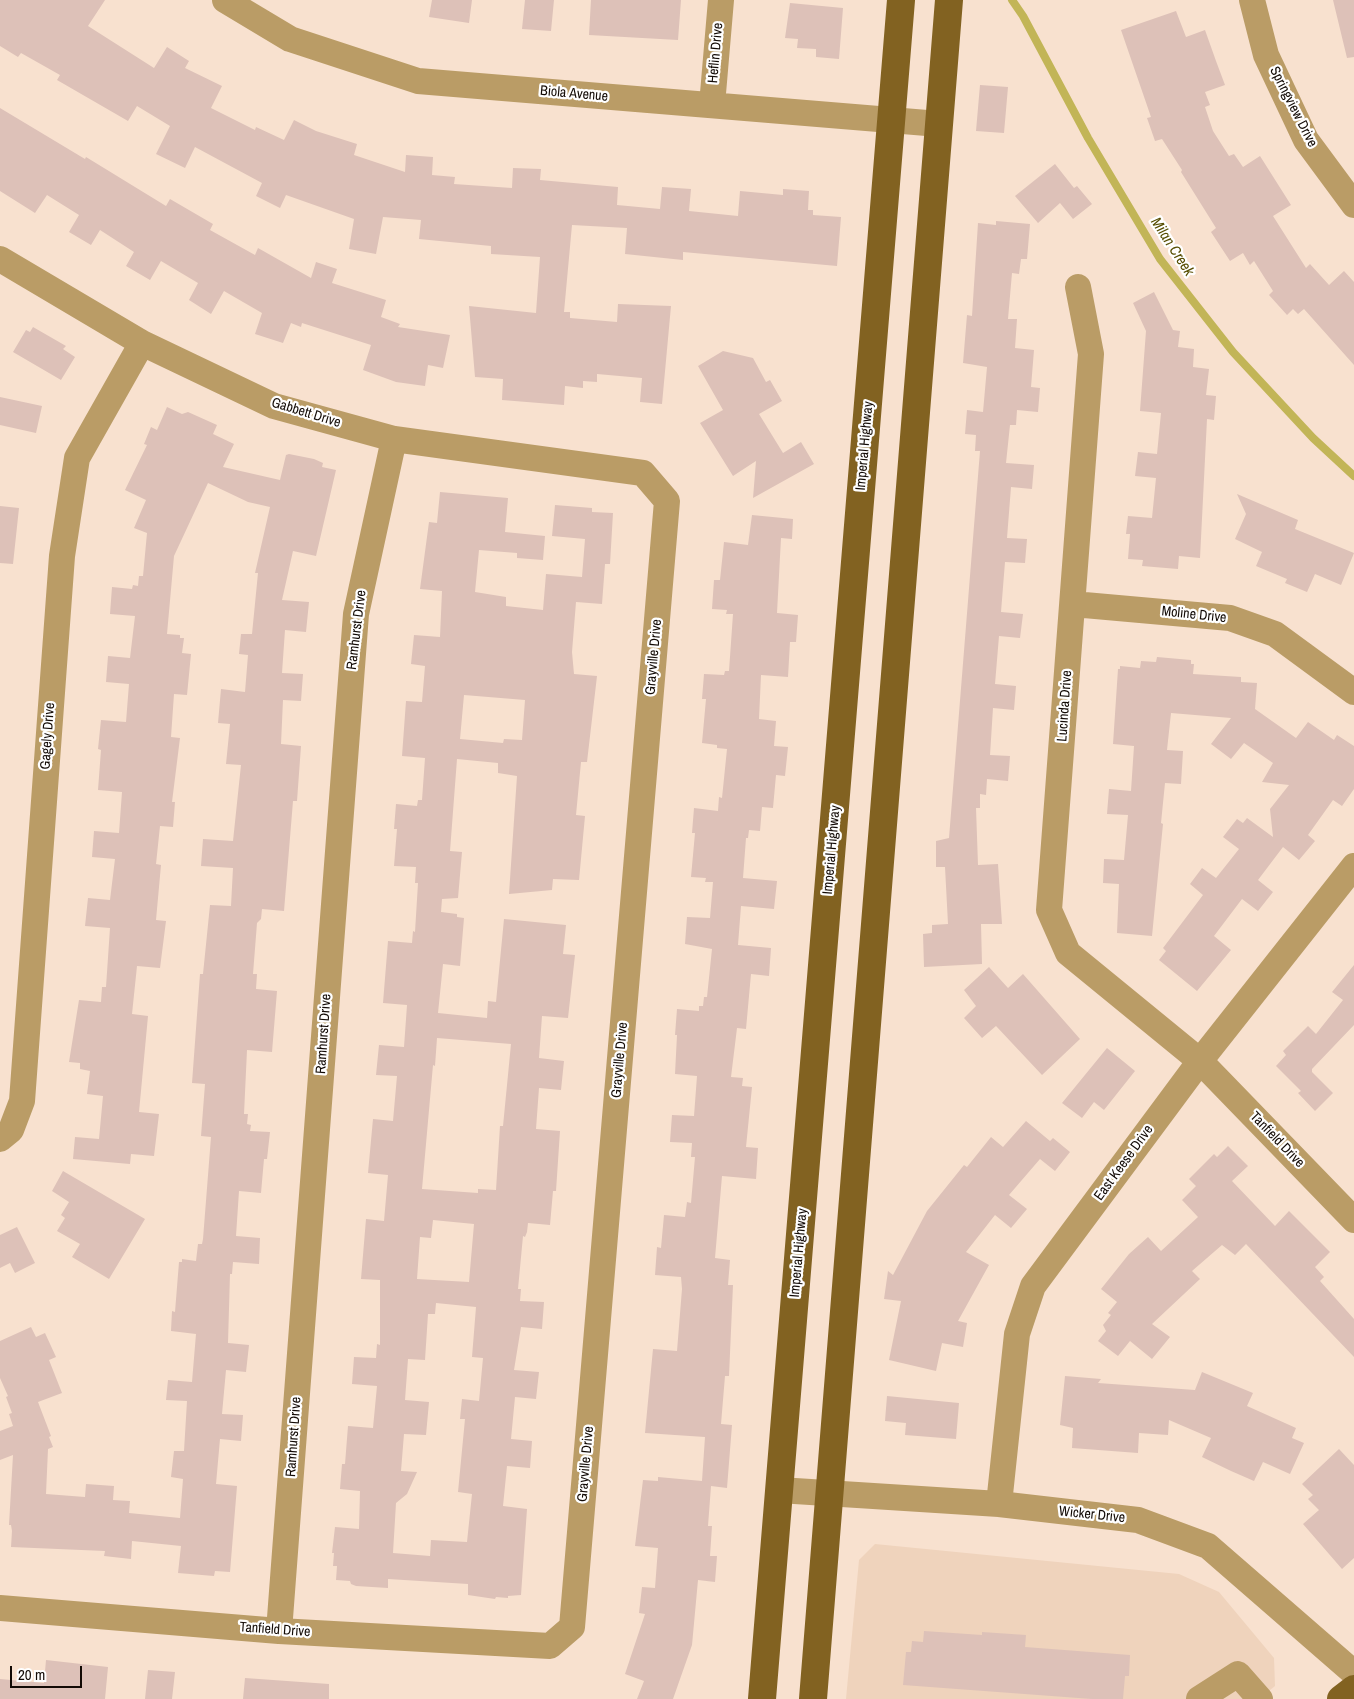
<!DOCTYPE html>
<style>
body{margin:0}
#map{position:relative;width:1354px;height:1699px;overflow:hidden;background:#f8e1cf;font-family:"Archivo Narrow",sans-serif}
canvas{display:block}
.scale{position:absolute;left:10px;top:1666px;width:72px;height:22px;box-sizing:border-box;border:2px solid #120a05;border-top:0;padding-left:6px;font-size:15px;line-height:18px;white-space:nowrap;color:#120a05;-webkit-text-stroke:4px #fff;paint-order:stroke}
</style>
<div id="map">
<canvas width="1354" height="1699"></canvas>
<div class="scale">20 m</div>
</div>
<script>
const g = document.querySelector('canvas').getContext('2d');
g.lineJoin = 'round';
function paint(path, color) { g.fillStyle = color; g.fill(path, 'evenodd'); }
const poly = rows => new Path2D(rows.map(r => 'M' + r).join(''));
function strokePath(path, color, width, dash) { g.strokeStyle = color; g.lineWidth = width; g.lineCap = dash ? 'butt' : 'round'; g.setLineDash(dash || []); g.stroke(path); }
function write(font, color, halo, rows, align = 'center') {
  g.font = font + ' "Archivo Narrow",sans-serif'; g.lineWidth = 4.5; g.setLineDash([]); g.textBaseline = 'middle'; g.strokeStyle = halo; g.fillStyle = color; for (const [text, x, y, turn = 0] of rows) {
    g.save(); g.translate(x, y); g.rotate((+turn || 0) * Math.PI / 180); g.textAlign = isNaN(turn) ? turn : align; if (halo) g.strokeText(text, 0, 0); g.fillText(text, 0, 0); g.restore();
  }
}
paint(poly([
 [875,1544,1179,1574,1219,1592,1274,1658,1275,1686,1259,1699,846,1699,859,1560]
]), '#efd3bc');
strokePath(poly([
 [1012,0,1023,16,1088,138,1160,259,1233,352,1313,438,1354,476]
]), '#c2b557', 8);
paint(poly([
 [0,0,105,0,88,26,154,68,167,47,189,61,185,68,222,86,211,108,255,130,256,127,284,140,294,120,316,131,357,144,354,155,405,172,406,155,433,157,432,175,455,177,454,184,512,188,513,168,541,169,540,180,618,187,617,205,660,209,662,187,691,189,689,211,738,216,740,191,783,195,783,189,809,191,808,210,813,210,813,215,841,217,837,266,683,252,683,260,625,254,627,228,572,225,564,312,570,312,570,318,617,322,618,304,671,306,662,404,640,402,642,378,597,374,597,382,583,381,583,388,565,386,564,405,502,400,503,379,475,377,469,306,536,313,540,257,491,254,491,246,419,239,421,220,383,217,376,254,349,249,354,219,286,195,280,208,256,196,262,183,195,147,185,168,156,154,170,126,137,106,128,121,57,80,60,75,21,53,18,57,0,46],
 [432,0,472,0,469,23,429,17],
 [525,0,554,0,551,31,522,29],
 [591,0,681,0,678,40,589,35],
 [1333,0,1354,0,1354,57,1347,58],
 [790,3,843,8,839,59,816,57,816,49,797,48,798,39,785,38],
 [1176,11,1186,37,1205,30,1216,61,1225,85,1205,92,1210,105,1205,107,1213,131,1229,156,1234,154,1243,167,1260,156,1291,205,1273,216,1306,268,1310,264,1329,285,1344,271,1354,282,1354,365,1304,309,1298,314,1293,309,1287,315,1269,295,1273,291,1254,261,1250,265,1243,253,1230,261,1211,232,1216,228,1181,172,1182,170,1162,139,1155,141,1147,118,1151,117,1121,30],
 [980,85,1008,87,1004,133,976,131],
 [0,108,85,159,86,157,166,206,170,199,213,224,210,230,255,255,258,248,311,278,316,262,337,269,332,283,386,300,381,317,400,324,398,327,450,335,443,368,428,365,425,386,396,382,363,370,371,345,302,323,301,327,291,323,283,343,255,334,262,313,224,291,211,314,189,300,198,283,161,261,150,280,126,266,134,252,100,230,91,245,69,232,79,215,47,195,35,213,0,191],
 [1055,164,1074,188,1077,186,1092,204,1073,219,1060,203,1038,223,1015,196],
 [996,221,1030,224,1027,259,1021,259,1019,274,1012,273,1008,319,1017,319,1015,348,1034,350,1031,387,1040,388,1038,412,1017,410,1016,425,1010,425,1006,463,1034,465,1032,489,1011,487,1007,538,1027,539,1025,563,1005,562,1001,612,1023,614,1020,638,999,636,995,684,1016,686,1014,710,993,708,990,755,1010,756,1008,781,987,779,986,795,980,794,980,808,976,808,978,865,998,864,1002,924,981,924,982,964,924,967,923,934,932,933,932,925,948,924,945,867,936,867,936,841,949,838,980,451,975,451,976,435,965,434,967,410,983,412,987,367,963,363,967,315,972,316,978,223,996,225],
 [1154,292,1173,330,1180,331,1178,347,1194,349,1193,367,1209,369,1206,395,1216,396,1214,420,1207,419,1200,558,1179,556,1178,569,1142,566,1143,560,1128,559,1130,534,1126,534,1128,516,1152,518,1156,478,1135,476,1138,452,1157,454,1161,413,1140,411,1146,331,1133,303],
 [33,327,66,346,63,349,75,357,61,380,13,352,26,330,30,332],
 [723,351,753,358,766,382,770,380,782,401,759,414,783,453,801,442,814,464,753,498,756,461,733,476,700,423,723,410,698,366],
 [0,397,42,406,36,433,0,425],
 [167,407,182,414,188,412,217,425,213,434,234,444,223,467,280,480,286,455,289,454,314,459,323,463,322,467,336,470,316,556,293,551,282,600,309,602,306,632,285,630,282,673,303,674,301,701,283,700,281,744,301,746,297,801,293,801,284,911,262,909,261,919,257,923,253,974,257,974,256,989,277,991,272,1052,247,1050,244,1114,248,1114,247,1124,251,1125,250,1131,270,1132,267,1159,264,1159,261,1193,239,1191,236,1236,260,1238,259,1264,233,1262,232,1274,230,1274,228,1343,249,1345,246,1372,226,1370,222,1414,243,1415,241,1441,220,1439,216,1484,237,1486,230,1572,215,1571,214,1576,178,1573,181,1546,132,1541,131,1559,104,1556,105,1551,11,1547,12,1531,11,1525,9,1525,13,1455,0,1460,0,1431,13,1426,9,1414,12,1413,6,1397,8,1396,0,1378,0,1341,31,1327,36,1337,45,1333,56,1357,49,1360,62,1393,38,1402,51,1436,49,1437,53,1447,48,1449,46,1494,85,1497,86,1484,114,1486,113,1500,130,1501,129,1513,180,1518,183,1479,171,1477,174,1451,184,1451,187,1401,166,1400,168,1380,192,1382,196,1334,171,1331,172,1311,175,1312,179,1262,182,1262,182,1259,196,1261,198,1244,202,1244,203,1239,211,1137,201,1136,205,1084,192,1083,200,974,203,974,210,905,231,906,233,868,201,866,203,839,233,841,241,765,226,764,230,724,218,723,221,689,245,692,248,655,239,654,241,634,252,634,258,573,255,573,270,507,248,502,208,483,174,556,167,634,180,635,180,638,184,638,182,653,191,654,187,695,174,694,171,737,180,738,172,802,175,802,173,827,160,826,156,864,161,865,156,920,166,921,160,968,137,966,132,1014,148,1016,139,1112,159,1114,154,1156,131,1154,130,1164,73,1159,75,1137,99,1139,103,1096,87,1094,90,1071,80,1069,80,1063,69,1062,79,1000,101,1002,102,987,106,987,110,928,85,926,88,898,110,900,115,859,92,857,94,831,119,833,122,792,98,790,101,750,98,749,101,720,126,722,129,684,106,682,108,656,130,658,135,616,110,614,112,587,132,589,133,585,138,586,139,576,143,576,147,533,134,528,146,500,125,490,147,445,144,444,151,427,157,430],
 [440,492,508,498,505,532,545,536,543,560,517,558,517,553,479,550,475,592,506,597,506,606,543,610,546,574,582,577,585,539,552,536,555,505,592,508,592,512,613,513,610,564,605,564,602,604,576,602,572,652,574,674,597,676,587,762,581,762,576,815,585,816,579,880,553,879,552,890,509,894,517,776,498,773,498,763,457,759,450,851,462,852,458,898,442,899,441,912,457,914,457,917,464,918,460,966,443,964,438,1013,487,1018,488,1001,496,1002,504,919,566,925,563,954,575,955,568,1018,542,1016,539,1058,564,1061,561,1090,539,1088,536,1129,560,1131,556,1191,553,1191,550,1225,528,1223,527,1232,525,1237,523,1236,518,1289,521,1289,520,1301,544,1302,542,1329,521,1327,514,1370,539,1372,536,1399,515,1397,511,1439,532,1441,530,1468,507,1466,503,1506,527,1509,521,1595,508,1596,508,1598,496,1597,495,1599,468,1595,468,1584,388,1579,388,1588,356,1586,351,1584,350,1581,336,1580,337,1566,333,1566,334,1553,332,1553,335,1527,359,1529,360,1491,340,1489,342,1464,345,1464,348,1426,373,1428,377,1386,352,1384,354,1357,376,1358,377,1344,380,1345,380,1280,361,1279,366,1219,384,1221,388,1175,368,1173,373,1119,393,1121,397,1076,376,1075,379,1045,404,1047,407,1005,383,1003,388,941,412,943,413,931,415,932,418,883,415,883,416,867,394,866,397,829,394,829,396,804,417,806,418,800,422,800,425,758,402,756,406,701,422,702,425,666,411,664,414,635,440,637,442,591,420,589,429,522,437,523],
 [464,695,525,700,522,740,504,739,503,743,460,739],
 [437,1038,511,1044,503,1126,500,1126,496,1190,478,1189,478,1193,422,1189,433,1065,435,1066],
 [433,1220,474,1224,469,1282,417,1279,420,1237,431,1238],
 [436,1303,476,1307,472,1357,483,1358,479,1401,462,1399,460,1419,465,1419,458,1492,472,1494,467,1542,431,1540,430,1556,393,1553,396,1503,407,1494,417,1472,401,1471,404,1434,426,1435,429,1402,405,1400,408,1359,425,1360,428,1314,435,1314],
 [1237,494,1298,520,1295,529,1354,553,1341,585,1315,574,1307,592,1285,583,1287,579,1256,566,1262,552,1235,539,1246,514],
 [0,506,19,508,13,564,0,563],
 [752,515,793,519,792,539,781,538,777,613,798,615,796,642,790,642,788,677,761,675,759,719,776,721,774,746,788,747,785,776,776,775,773,808,762,807,760,831,749,830,748,838,746,838,743,878,777,881,774,909,741,906,738,945,771,948,769,976,751,974,746,1029,737,1028,731,1077,743,1078,742,1086,752,1087,746,1147,758,1148,756,1179,722,1176,715,1258,730,1260,728,1285,733,1285,729,1376,725,1376,721,1424,732,1425,727,1488,711,1486,708,1526,712,1526,710,1556,717,1556,715,1582,698,1580,692,1645,673,1699,637,1699,644,1681,625,1674,645,1614,639,1613,642,1587,655,1588,658,1548,635,1546,643,1480,658,1481,658,1477,702,1481,705,1437,645,1433,653,1349,677,1351,682,1289,681,1277,655,1275,657,1247,661,1248,664,1215,685,1217,687,1202,691,1203,695,1157,691,1157,692,1143,670,1142,672,1115,694,1116,697,1076,675,1074,677,1035,675,1035,677,1009,699,1011,699,1006,703,1006,704,997,707,997,712,949,685,944,687,917,710,918,713,882,705,882,706,878,691,877,695,833,692,833,694,808,718,811,719,797,722,798,727,749,717,748,717,745,702,743,706,699,702,699,704,674,724,675,725,671,729,671,733,614,726,614,727,610,712,609,714,580,720,580,724,542,748,545],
 [1157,657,1191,660,1191,664,1194,664,1193,674,1241,677,1241,682,1257,683,1255,709,1296,738,1308,722,1334,740,1337,735,1354,746,1354,789,1342,806,1333,800,1308,835,1315,841,1299,860,1283,847,1258,880,1273,892,1258,911,1242,899,1214,936,1231,950,1197,991,1159,960,1166,951,1163,948,1203,895,1190,884,1202,868,1216,878,1239,849,1223,837,1237,819,1243,823,1247,818,1273,837,1270,809,1289,785,1262,782,1273,763,1244,743,1231,759,1211,744,1231,718,1171,713,1167,750,1183,751,1181,784,1165,783,1161,823,1163,824,1152,936,1117,933,1119,884,1103,883,1104,859,1124,860,1128,815,1107,814,1109,789,1131,791,1134,746,1113,744,1118,669,1120,669,1120,666,1140,668,1141,661,1156,662],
 [1354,965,1354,1025,1312,1069,1312,1072,1333,1093,1315,1111,1298,1093,1301,1091,1276,1066,1286,1055,1283,1051,1308,1026,1316,1034,1343,1000,1332,992],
 [989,967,1008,988,1023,974,1080,1039,1042,1075,996,1026,982,1038,964,1018,976,1006,964,990],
 [1107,1048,1135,1071,1104,1110,1094,1102,1082,1118,1062,1103],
 [1026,1121,1050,1141,1053,1138,1070,1152,1055,1171,1040,1159,1009,1195,1027,1209,1011,1228,995,1215,966,1252,989,1265,958,1321,967,1323,963,1347,942,1343,936,1371,889,1360,901,1301,884,1299,888,1271,893,1275,927,1211,964,1165,967,1167,991,1137,1003,1147],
 [1228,1146,1248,1166,1232,1181,1275,1226,1289,1211,1330,1252,1315,1267,1324,1277,1320,1281,1354,1319,1354,1357,1246,1244,1235,1255,1222,1245,1192,1271,1200,1279,1152,1324,1170,1337,1152,1359,1130,1341,1118,1356,1098,1341,1106,1331,1103,1325,1111,1315,1108,1313,1117,1302,1101,1289,1129,1254,1148,1237,1161,1251,1198,1217,1182,1200,1196,1186,1189,1179,1214,1154,1217,1157],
 [63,1171,145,1219,109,1279,72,1257,80,1244,57,1231,65,1218,61,1215,69,1202,52,1191],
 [17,1227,35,1263,15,1273,10,1263,0,1268,0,1235],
 [1202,1372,1253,1393,1247,1406,1296,1428,1292,1438,1304,1443,1290,1474,1263,1462,1254,1481,1231,1471,1202,1457,1211,1438,1169,1420,1168,1435,1139,1433,1138,1453,1072,1448,1073,1428,1060,1425,1065,1376,1101,1379,1098,1383,1195,1390],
 [887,1396,959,1403,956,1439,905,1435,906,1423,885,1421],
 [1339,1449,1354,1465,1354,1558,1342,1569,1303,1524,1319,1510,1308,1499,1313,1495,1302,1484],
 [924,1631,982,1635,982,1632,1026,1635,1025,1647,1130,1655,1129,1676,1125,1676,1123,1699,1092,1699,903,1685,906,1652,911,1652,912,1641,923,1642],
 [46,1660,108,1667,105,1699,0,1699,0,1679,44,1683],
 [148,1670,175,1672,172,1699,145,1699],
 [245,1678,329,1684,329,1699,243,1699]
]), '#ddc1b8');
strokePath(poly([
 [225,0,290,39,418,81,939,124],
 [1252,0,1266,55,1306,140,1354,205],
 [712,105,721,0],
 [0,259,142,343,274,406,394,439,643,473,667,501,572,1627,550,1646,279,1631,0,1608],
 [1078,287,1091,354,1049,910,1068,953,1200,1061,1354,1220],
 [1073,604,1230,618,1275,634,1354,692],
 [0,1139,11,1130,22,1101,62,556,77,458,142,343],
 [779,1490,999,1504,1138,1520,1208,1546,1354,1673],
 [999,1504,1017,1334,1033,1286,1200,1061,1354,866],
 [279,1631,356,614,394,439],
 [1199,1699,1238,1674,1260,1699]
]), '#ba9c66', 26);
strokePath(poly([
 [762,1699,901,0],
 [813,1699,949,0],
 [1341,1699,1354,1689]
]), '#826221', 28);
write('14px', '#120a05', '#fff', [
 ["Heflin Drive",716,53,-85],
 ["Biola Avenue",574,94,5],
 ["Springview Drive",1293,107,63],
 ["Gabbett Drive",306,413,17],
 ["Imperial Highway",865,446,-85],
 ["Moline Drive",1194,615,6],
 ["Ramhurst Drive",357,630,-83],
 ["Grayville Drive",654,657,-85],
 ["Lucinda Drive",1065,706,-86],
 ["Gagely Drive",48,736,-86],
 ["Imperial Highway",832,850,-85],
 ["Ramhurst Drive",324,1034,-86],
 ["Grayville Drive",620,1060,-85],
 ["Tanfield Drive",1277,1140,46],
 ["East Keese Drive",1124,1163,-54],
 ["Imperial Highway",799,1253,-85],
 ["Ramhurst Drive",294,1437,-86],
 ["Grayville Drive",586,1464,-85],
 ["Wicker Drive",1092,1515,6],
 ["Tanfield Drive",275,1630,4]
]);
write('italic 15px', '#564d00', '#fff', [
 ["Milan Creek",1172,247,57]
]);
</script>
